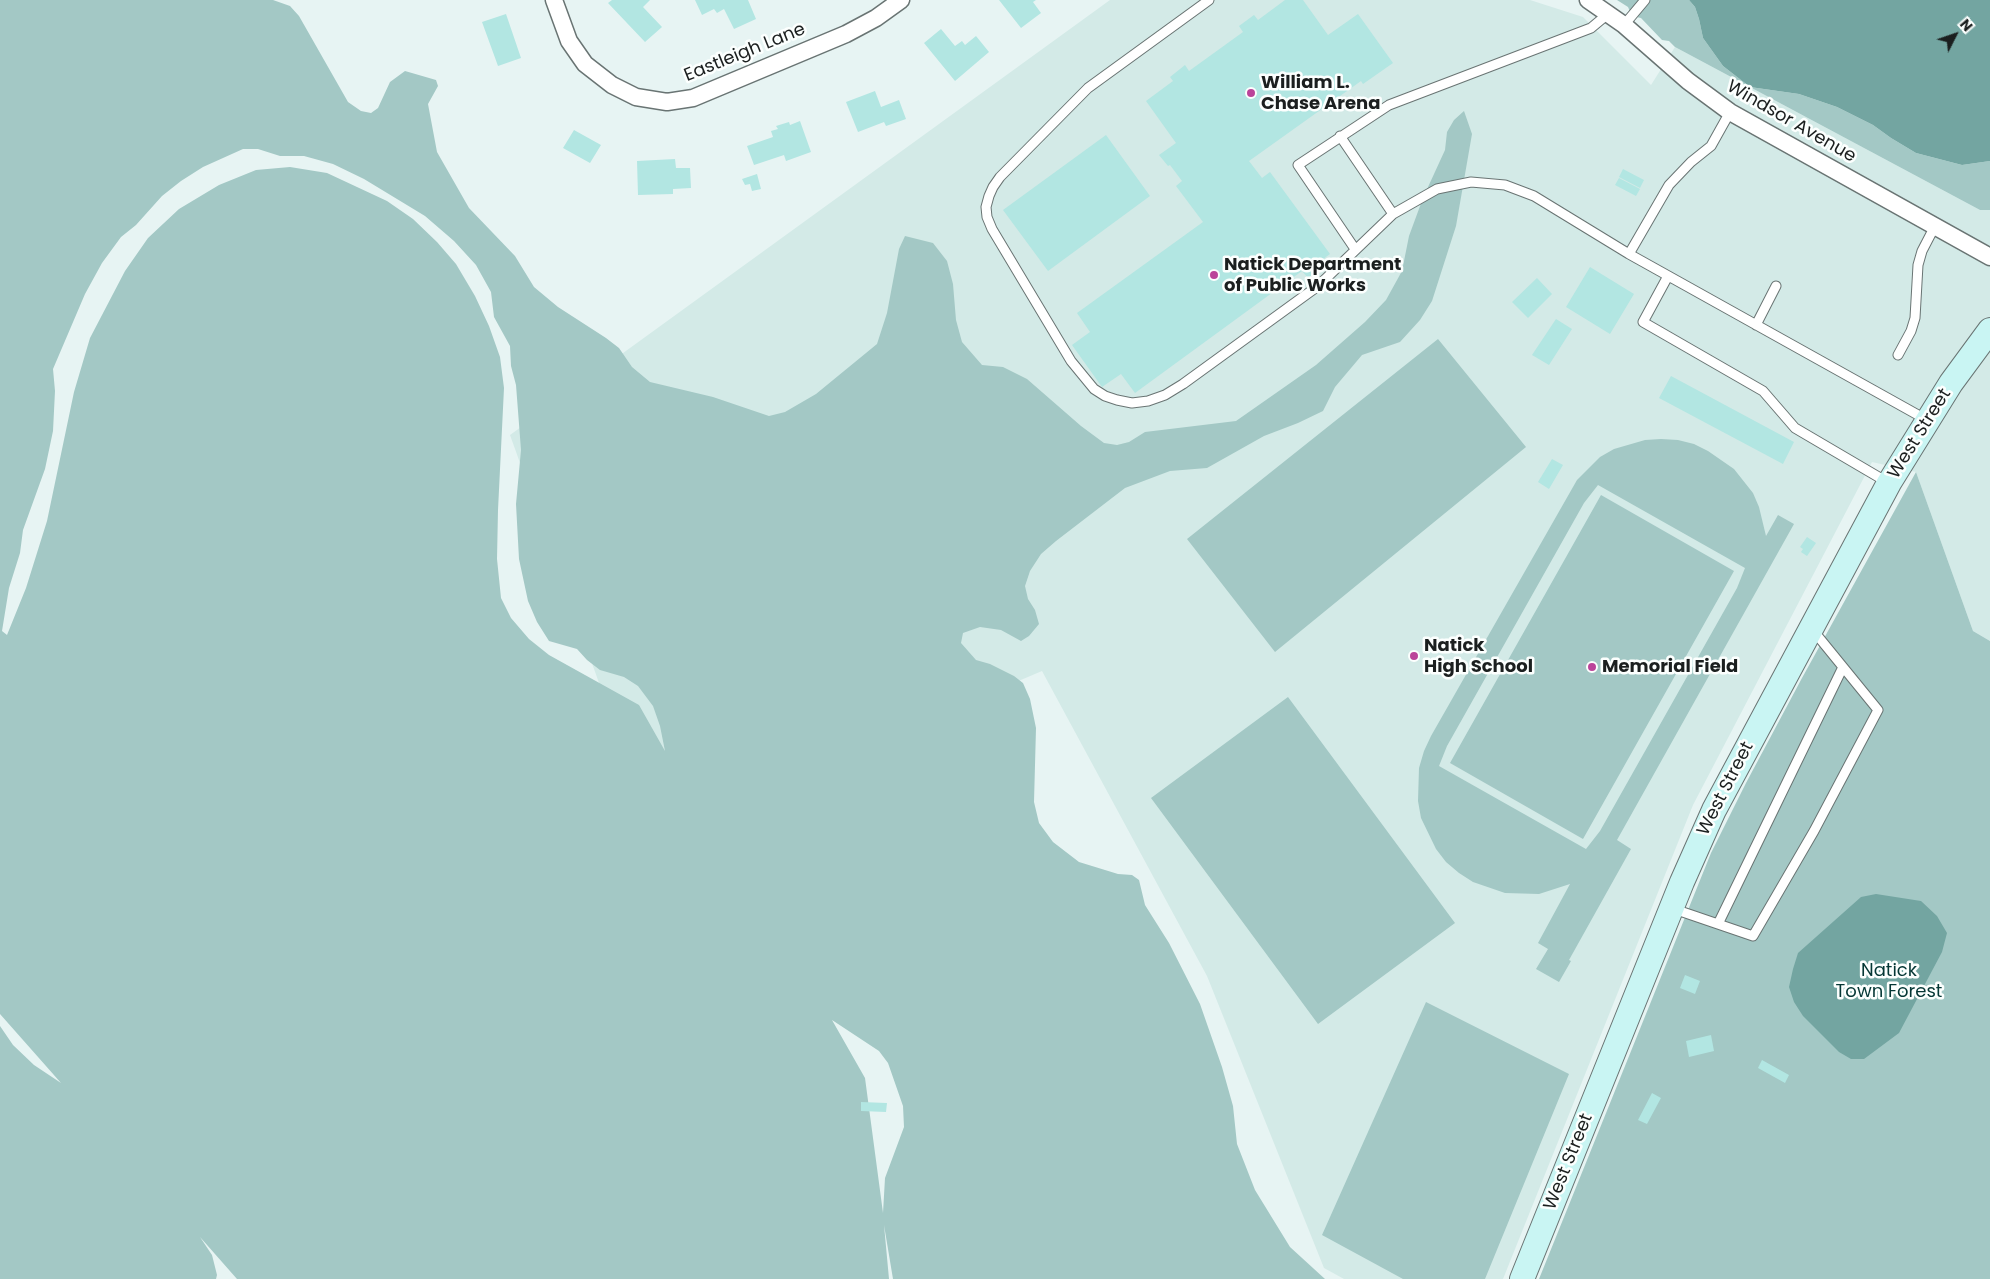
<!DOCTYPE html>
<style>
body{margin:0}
#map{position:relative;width:1990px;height:1279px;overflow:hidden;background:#e7f4f3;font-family:Poppins,sans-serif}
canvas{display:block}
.north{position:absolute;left:1930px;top:10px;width:50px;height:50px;-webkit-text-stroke:4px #fcfffe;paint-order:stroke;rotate:49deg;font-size:14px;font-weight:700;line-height:20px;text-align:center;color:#1b1f1f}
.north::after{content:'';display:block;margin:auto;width:18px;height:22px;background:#1b1f1f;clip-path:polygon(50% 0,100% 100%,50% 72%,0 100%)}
</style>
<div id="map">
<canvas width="1990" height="1279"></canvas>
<div class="north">N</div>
</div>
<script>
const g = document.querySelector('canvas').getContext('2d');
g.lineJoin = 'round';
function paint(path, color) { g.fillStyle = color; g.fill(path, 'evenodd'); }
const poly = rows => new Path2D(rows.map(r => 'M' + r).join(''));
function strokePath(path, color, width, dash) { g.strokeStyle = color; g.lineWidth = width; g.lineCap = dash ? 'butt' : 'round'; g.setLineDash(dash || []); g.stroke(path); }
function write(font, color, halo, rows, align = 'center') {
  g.font = font + ' Poppins,sans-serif'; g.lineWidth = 5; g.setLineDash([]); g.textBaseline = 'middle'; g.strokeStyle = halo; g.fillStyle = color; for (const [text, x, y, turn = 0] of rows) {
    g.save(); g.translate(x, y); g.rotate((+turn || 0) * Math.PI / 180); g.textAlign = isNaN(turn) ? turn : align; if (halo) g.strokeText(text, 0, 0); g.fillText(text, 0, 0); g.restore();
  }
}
paint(poly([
 [1110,0,1530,0,1583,17,1651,85,1675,47,1980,210,1990,210,1990,641,1973,631,1916,472,1872,462,1693,805,1503,1279,1344,1279,1324,1268,1207,976,1042,671,654,836,510,435]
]), '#d3eae7');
paint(poly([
 [0,0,273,0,290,6,299,16,348,102,361,111,371,113,378,108,390,82,405,71,436,80,438,86,428,104,437,152,469,208,515,256,534,287,558,307,606,338,619,348,632,367,650,382,713,397,769,416,785,412,816,394,877,344,887,313,899,249,905,236,933,243,947,261,953,284,956,320,962,342,982,365,1003,367,1027,379,1081,426,1104,443,1117,445,1129,442,1145,432,1236,421,1316,365,1365,322,1386,300,1402,271,1409,236,1423,198,1445,150,1447,132,1454,120,1464,111,1472,134,1456,226,1432,301,1420,320,1400,342,1362,355,1335,387,1323,411,1298,423,1264,436,1207,468,1170,471,1125,488,1056,541,1041,554,1030,571,1025,586,1028,599,1035,610,1039,624,1029,636,1021,641,1001,630,980,627,963,633,961,643,976,660,990,664,1014,676,1023,683,1030,699,1036,728,1034,802,1039,823,1053,842,1079,862,1118,874,1132,875,1139,880,1145,905,1169,943,1200,1004,1222,1067,1233,1106,1237,1144,1255,1190,1290,1247,1325,1279,893,1279,884,1225,889,1279,237,1279,200,1237,212,1255,217,1275,216,1279,0,1279,0,1026,13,1045,34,1065,61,1083,0,1014],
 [243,149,258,149,280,156,304,156,333,164,364,179,425,216,454,241,476,265,491,292,494,317,510,346,511,366,516,385,521,450,516,504,519,559,528,601,537,622,549,641,577,649,587,660,600,670,624,677,638,686,653,706,660,726,665,751,639,705,549,655,529,639,511,618,501,598,497,559,498,510,504,388,500,357,489,326,475,296,456,264,437,242,413,219,387,201,327,173,290,167,256,170,219,185,179,209,148,238,125,271,90,338,74,392,47,521,26,588,7,635,2,631,9,588,20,553,23,530,45,469,53,431,55,391,53,369,85,294,102,263,121,237,136,225,162,196,181,181,203,167],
 [832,1020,879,1051,888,1063,903,1106,904,1127,885,1178,883,1213,865,1078],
 [1617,0,1689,0,1695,7,1699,19,1703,38,1723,66,1750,87,1799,94,1837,107,1873,125,1891,138,1916,153,1962,165,1990,161,1990,210,1980,210,1675,47,1669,41,1662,40,1641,18,1632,16,1628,7],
 [1438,339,1526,447,1275,652,1187,539],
 [1661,439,1678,440,1694,444,1708,451,1734,469,1753,493,1759,507,1766,536,1778,515,1794,524,1617,840,1631,849,1569,960,1571,961,1559,982,1536,969,1548,949,1538,943,1570,884,1539,894,1505,893,1473,882,1459,873,1446,862,1436,849,1421,818,1418,801,1419,768,1424,751,1431,736,1577,480,1600,457,1614,449,1645,440],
 [1598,485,1745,568,1737,588,1600,831,1586,849,1439,766,1447,746,1584,503],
 [1916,472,1973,631,1990,641,1990,1279,1539,1279,1711,853,1746,783,1802,678],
 [1601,495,1734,571,1583,839,1450,763],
 [1288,697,1455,923,1318,1024,1151,798],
 [1426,1002,1569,1074,1485,1279,1403,1279,1322,1235]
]), '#a3c8c5');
paint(poly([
 [1689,0,1990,0,1990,161,1962,165,1916,153,1891,138,1873,125,1837,107,1799,94,1750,87,1723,66,1703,38,1699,19,1695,7],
 [1876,894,1921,901,1937,916,1947,933,1942,952,1899,1033,1864,1059,1851,1059,1839,1052,1803,1016,1794,1002,1789,987,1793,969,1798,953,1861,897]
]), '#73a5a1');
paint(poly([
 [612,0,650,0,643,7,662,27,645,42,608,3],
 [695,0,748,0,756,19,734,29,724,9,717,13,714,9,702,15],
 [999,0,1036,0,1033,2,1041,13,1021,28],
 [1285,0,1303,0,1328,35,1358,14,1393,63,1363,84,1361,81,1249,161,1262,178,1270,172,1330,254,1319,262,1323,267,1308,278,1302,271,1135,393,1121,374,1102,387,1072,345,1090,332,1077,313,1203,222,1176,186,1182,181,1170,165,1168,166,1159,155,1176,143,1146,101,1173,81,1170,77,1185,65,1189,71,1243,32,1239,26,1254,15,1258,20],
 [506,14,521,58,498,66,482,22],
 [941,29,955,46,962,41,965,45,976,36,989,52,955,81,924,43],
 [875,91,881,107,899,100,906,119,886,126,884,122,858,132,846,102],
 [800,121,811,152,786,161,784,155,754,165,747,146,773,137,771,131,778,129,776,126,789,122,790,125],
 [574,130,601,145,590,163,563,148],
 [1106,135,1150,196,1048,271,1003,210],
 [675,159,676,168,690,168,691,188,673,189,673,194,638,195,637,161],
 [1623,169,1644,180,1640,188,1619,177],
 [757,174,761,189,752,191,750,184,745,185,742,179],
 [1619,178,1640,189,1636,196,1615,185],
 [1590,267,1634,294,1610,334,1566,307],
 [1537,278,1552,294,1528,318,1512,302],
 [1556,319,1572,329,1549,365,1532,355],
 [1671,376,1794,442,1783,464,1659,398],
 [1552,459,1563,465,1549,489,1538,482],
 [1807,537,1816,543,1807,556,1801,552,1803,549,1800,547],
 [1685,975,1700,981,1695,994,1680,988],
 [1711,1035,1714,1051,1689,1057,1686,1041],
 [1762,1060,1789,1075,1785,1083,1758,1068],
 [1652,1093,1661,1098,1647,1124,1638,1120],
 [861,1102,887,1103,886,1112,861,1111]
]), '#b2e6e2');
const lane = poly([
 [1209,0,1088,88,1000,177,993,187,989,196,986,207,987,217,992,229,1071,361,1094,389,1105,396,1117,400,1132,403,1148,401,1165,395,1183,384,1318,286,1393,214,1437,189,1471,182,1505,185,1534,196,1629,254,1927,420],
 [1624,25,1645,0],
 [1340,136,1393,214],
 [1355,249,1298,165,1389,105,1591,28,1609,13],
 [1629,254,1669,185,1691,162,1711,146,1730,112],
 [1668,276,1643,322,1763,391,1795,428,1887,482],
 [1756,325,1776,286],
 [1898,355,1911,331,1915,318,1918,265,1922,251,1935,226],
 [1671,908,1753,936,1814,831,1878,710,1812,629],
 [1718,924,1843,667]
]);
const street = poly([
 [554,0,569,41,585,64,612,85,636,97,667,102,693,98,846,34,876,18,901,0],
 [1588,0,1624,25,1688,81,1730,112,1990,257]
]);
const secondary = poly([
 [1522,1279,1682,882,1714,810,1889,483,1951,383,1990,330]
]);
strokePath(lane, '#697473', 11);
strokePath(street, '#697473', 19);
strokePath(secondary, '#697473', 26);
strokePath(lane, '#fff', 9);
strokePath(street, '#fff', 16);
strokePath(secondary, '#c9f5f3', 24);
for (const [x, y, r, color] of [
 [1251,93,5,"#bb449a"],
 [1214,275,5,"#bb449a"],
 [1414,656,5,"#bb449a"],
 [1592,667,5,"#bb449a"]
]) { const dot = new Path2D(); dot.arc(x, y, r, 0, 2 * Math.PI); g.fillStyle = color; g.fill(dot); strokePath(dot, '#fcfffe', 2); }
write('18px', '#1b1f1f', '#fcfffe', [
 ["Eastleigh Lane",745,53,-22],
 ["Windsor Avenue",1791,122,30],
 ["West Street",1920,434,-58],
 ["West Street",1726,789,-63],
 ["West Street",1569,1162,-68]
]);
write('bold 18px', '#1b1f1f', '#fcfffe', [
 ["William L.",1261,83],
 ["Chase Arena",1261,104],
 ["Natick Department",1224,265],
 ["of Public Works",1224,286],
 ["Natick",1424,646],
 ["High School",1424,667],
 ["Memorial Field",1602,667]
], 'left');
write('18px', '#053735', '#fcfffe', [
 ["Natick",1889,971],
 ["Town Forest",1889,992]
]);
</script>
